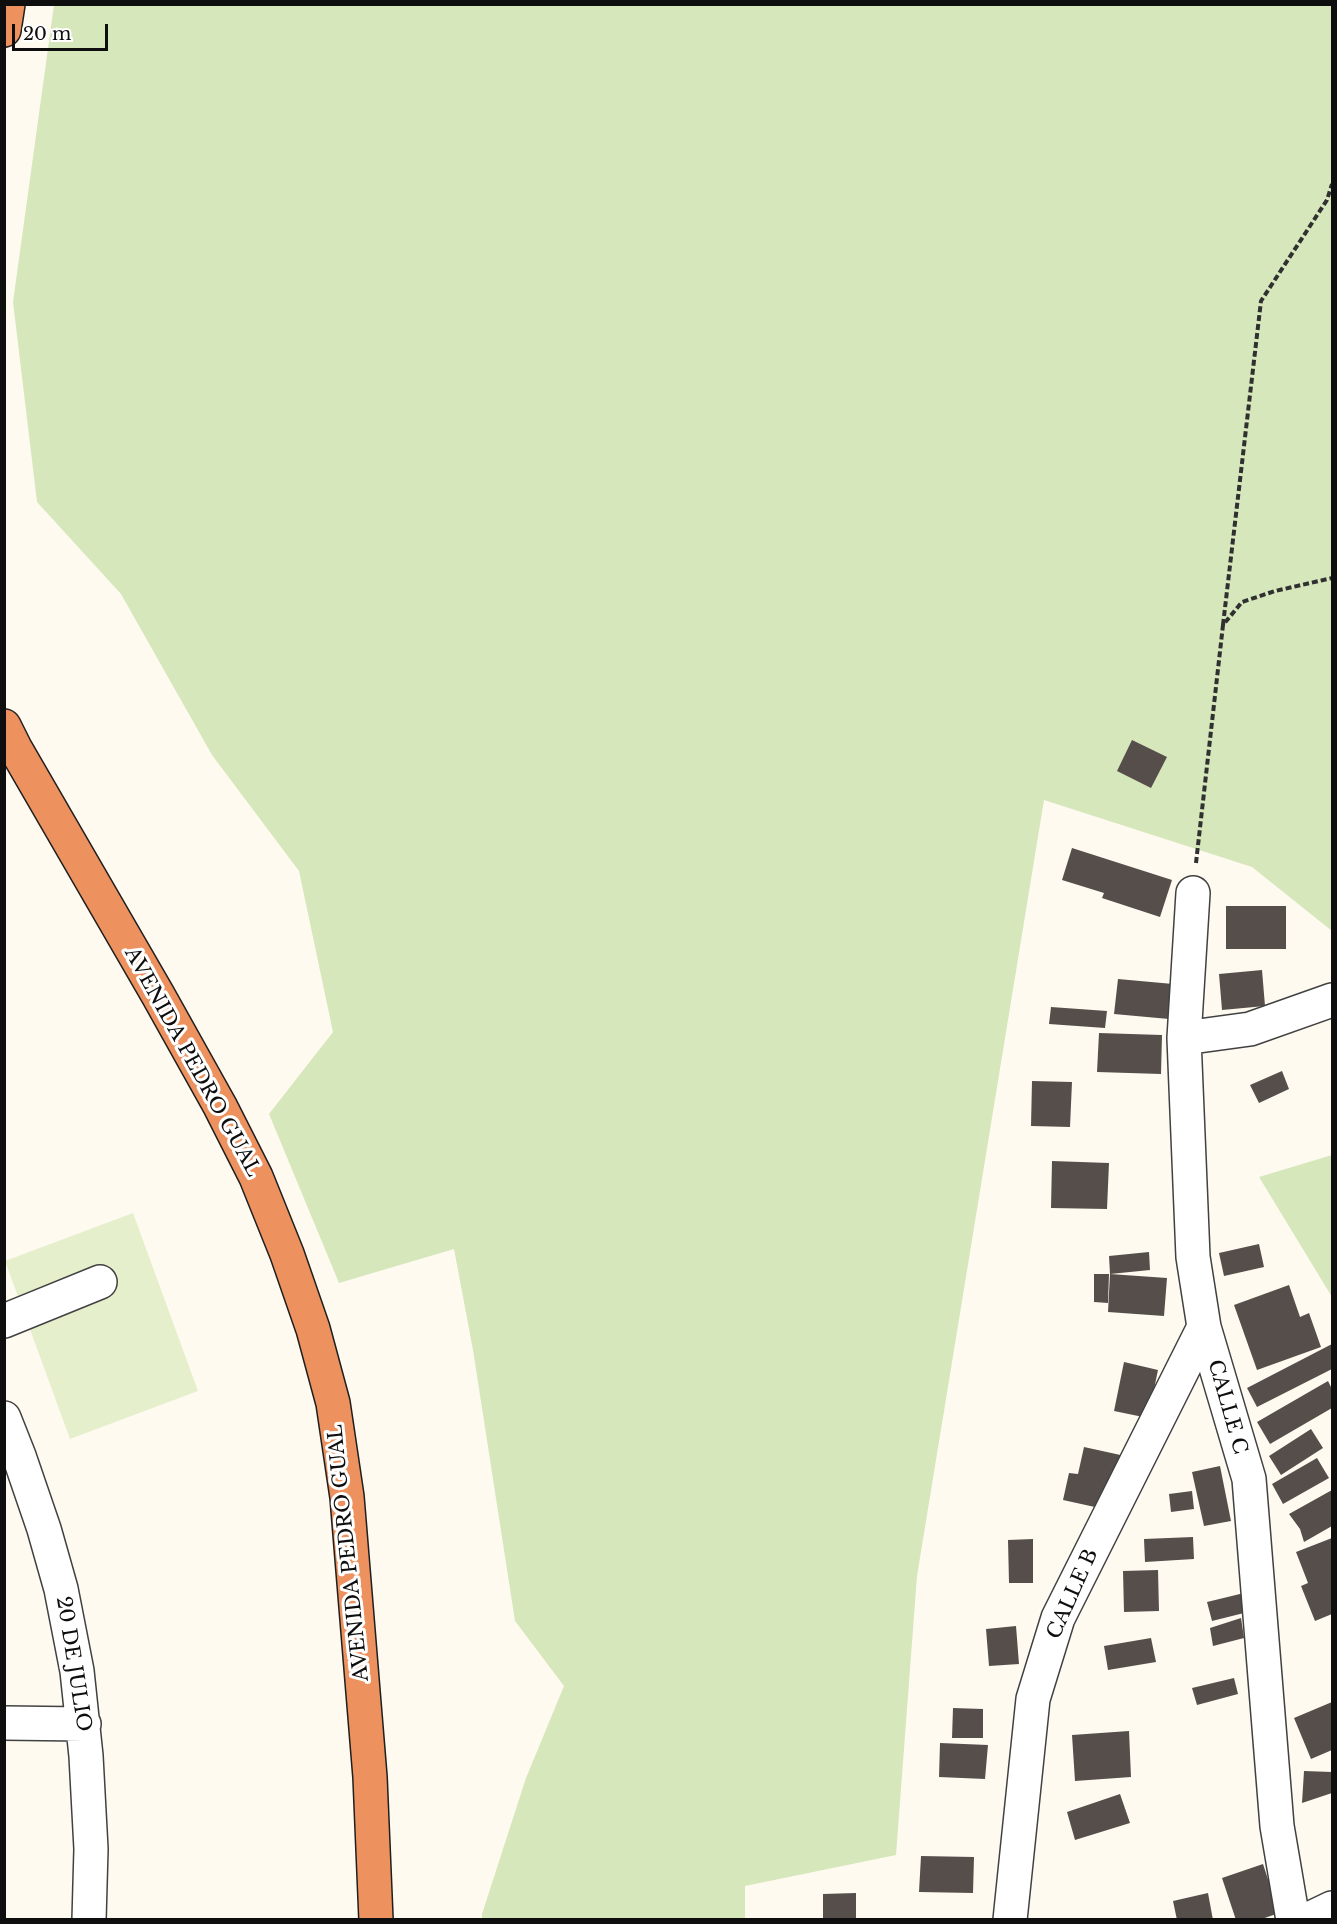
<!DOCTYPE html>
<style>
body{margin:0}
#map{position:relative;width:1337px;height:1924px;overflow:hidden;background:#fefaf0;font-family:"Libre Baskerville",serif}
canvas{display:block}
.frame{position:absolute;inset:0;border:6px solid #0e0e0e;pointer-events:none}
.scale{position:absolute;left:12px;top:24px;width:96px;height:27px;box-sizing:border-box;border:3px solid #0e0e0e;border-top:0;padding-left:8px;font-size:18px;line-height:21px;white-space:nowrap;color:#0e0e0e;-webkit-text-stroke:4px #fff;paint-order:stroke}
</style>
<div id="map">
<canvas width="1337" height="1924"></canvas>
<div class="frame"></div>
<div class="scale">20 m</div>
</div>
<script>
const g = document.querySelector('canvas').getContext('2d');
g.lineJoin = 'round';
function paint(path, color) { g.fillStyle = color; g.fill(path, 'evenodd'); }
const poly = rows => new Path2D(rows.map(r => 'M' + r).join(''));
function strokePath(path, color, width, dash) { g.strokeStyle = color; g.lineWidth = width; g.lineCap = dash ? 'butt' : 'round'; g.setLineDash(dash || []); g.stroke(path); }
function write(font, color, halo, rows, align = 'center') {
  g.font = font + ' "Libre Baskerville",serif'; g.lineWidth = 6; g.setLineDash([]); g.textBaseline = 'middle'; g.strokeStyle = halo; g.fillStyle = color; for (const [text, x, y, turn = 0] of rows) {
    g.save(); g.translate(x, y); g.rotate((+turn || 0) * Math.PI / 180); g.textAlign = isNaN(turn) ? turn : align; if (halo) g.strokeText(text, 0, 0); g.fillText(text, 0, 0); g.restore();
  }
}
paint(poly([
 [54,5,1332,5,1332,931,1252,867,1044,800,917,1576,896,1855,745,1886,745,1919,482,1919,482,1914,526,1778,564,1686,515,1621,473,1350,454,1249,339,1283,269,1114,333,1032,299,871,212,755,121,594,37,502,13,302],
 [1332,1155,1332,1297,1259,1177]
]), '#d6e7bb');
paint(poly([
 [133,1213,198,1391,70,1439,5,1261]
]), '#e6efcc');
paint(poly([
 [1132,740,1167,757,1151,788,1117,771],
 [1072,848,1172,880,1160,917,1102,898,1104,893,1062,880],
 [1226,906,1286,906,1286,949,1226,949],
 [1262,970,1265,1006,1222,1010,1219,974],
 [1118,979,1173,984,1169,1019,1114,1014],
 [1051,1007,1107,1011,1105,1028,1049,1024],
 [1099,1033,1162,1035,1161,1074,1097,1072],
 [1282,1071,1289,1089,1259,1103,1250,1085],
 [1032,1081,1072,1082,1070,1127,1031,1126],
 [1052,1161,1109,1163,1107,1209,1051,1208],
 [1259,1244,1264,1267,1224,1276,1219,1253],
 [1149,1252,1150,1270,1110,1274,1167,1278,1164,1316,1108,1312,1110,1274,1109,1256],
 [1094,1274,1109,1274,1108,1303,1094,1302],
 [1289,1285,1300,1317,1309,1313,1321,1347,1257,1370,1234,1305],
 [1332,1344,1332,1369,1257,1407,1247,1388],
 [1124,1362,1158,1370,1148,1418,1114,1411],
 [1328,1381,1332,1389,1332,1408,1270,1444,1257,1422],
 [1311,1429,1323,1448,1281,1475,1269,1456],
 [1084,1447,1125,1456,1104,1509,1063,1500,1069,1473,1078,1474],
 [1317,1458,1329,1478,1283,1504,1272,1484],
 [1220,1466,1231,1521,1204,1526,1192,1472],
 [1332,1490,1332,1526,1304,1542,1300,1529,1289,1514],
 [1192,1491,1194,1509,1171,1512,1169,1494],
 [1193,1537,1194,1559,1145,1562,1144,1539],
 [1332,1538,1332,1614,1315,1621,1301,1586,1308,1583,1296,1552],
 [1033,1539,1033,1583,1009,1583,1008,1540],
 [1158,1570,1159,1611,1124,1612,1123,1571],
 [1244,1593,1248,1612,1212,1621,1207,1602],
 [1241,1618,1244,1638,1213,1646,1210,1628],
 [1016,1626,1019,1664,989,1666,986,1629],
 [1151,1638,1156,1662,1108,1670,1104,1646],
 [1234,1678,1238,1694,1197,1705,1192,1688],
 [1332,1702,1332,1750,1311,1759,1294,1718],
 [953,1708,983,1709,983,1738,952,1738],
 [1129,1731,1131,1777,1075,1781,1072,1735],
 [940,1743,988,1745,985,1779,939,1777],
 [1304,1771,1332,1772,1332,1793,1302,1803],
 [1120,1794,1130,1823,1075,1840,1067,1812],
 [921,1856,974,1857,973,1893,919,1892],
 [1263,1864,1279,1913,1259,1920,1236,1920,1222,1878],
 [856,1893,856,1920,823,1920,823,1894],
 [1208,1893,1213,1920,1177,1920,1173,1901]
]), '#564e4b');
const minor = poly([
 [1193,893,1184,1038,1193,1257,1204,1327,1249,1479,1277,1826,1293,1920],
 [1184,1038,1250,1029,1332,1000],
 [4,1321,100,1282],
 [4,1418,19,1456,44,1529,61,1589,77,1671,86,1756,91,1849,89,1920],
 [4,1723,84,1724],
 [1010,1920,1033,1699,1058,1618,1204,1327],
 [1307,1920,1332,1908]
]);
const highway = poly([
 [4,30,8,4],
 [4,726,15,748,158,995,220,1106,256,1177,287,1254,313,1329,333,1403,347,1497,370,1777,376,1920]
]);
strokePath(minor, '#414141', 36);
strokePath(highway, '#1f1f1f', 36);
strokePath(poly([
 [1223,625,1261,301,1327,200,1332,184],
 [1196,863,1223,625,1242,602,1275,591,1332,578]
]), '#303030', 4, [6, 3]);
strokePath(minor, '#fff', 33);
strokePath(highway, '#ed925f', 33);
write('20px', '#0e0e0e', '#fff', [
 ["AVENIDA PEDRO GUAL",192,1062,61],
 ["CALLE C",1227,1407,74],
 ["AVENIDA PEDRO GUAL",349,1553,-96],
 ["CALLE B",1073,1594,-66],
 ["20 DE JULIO",73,1664,81]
]);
</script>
